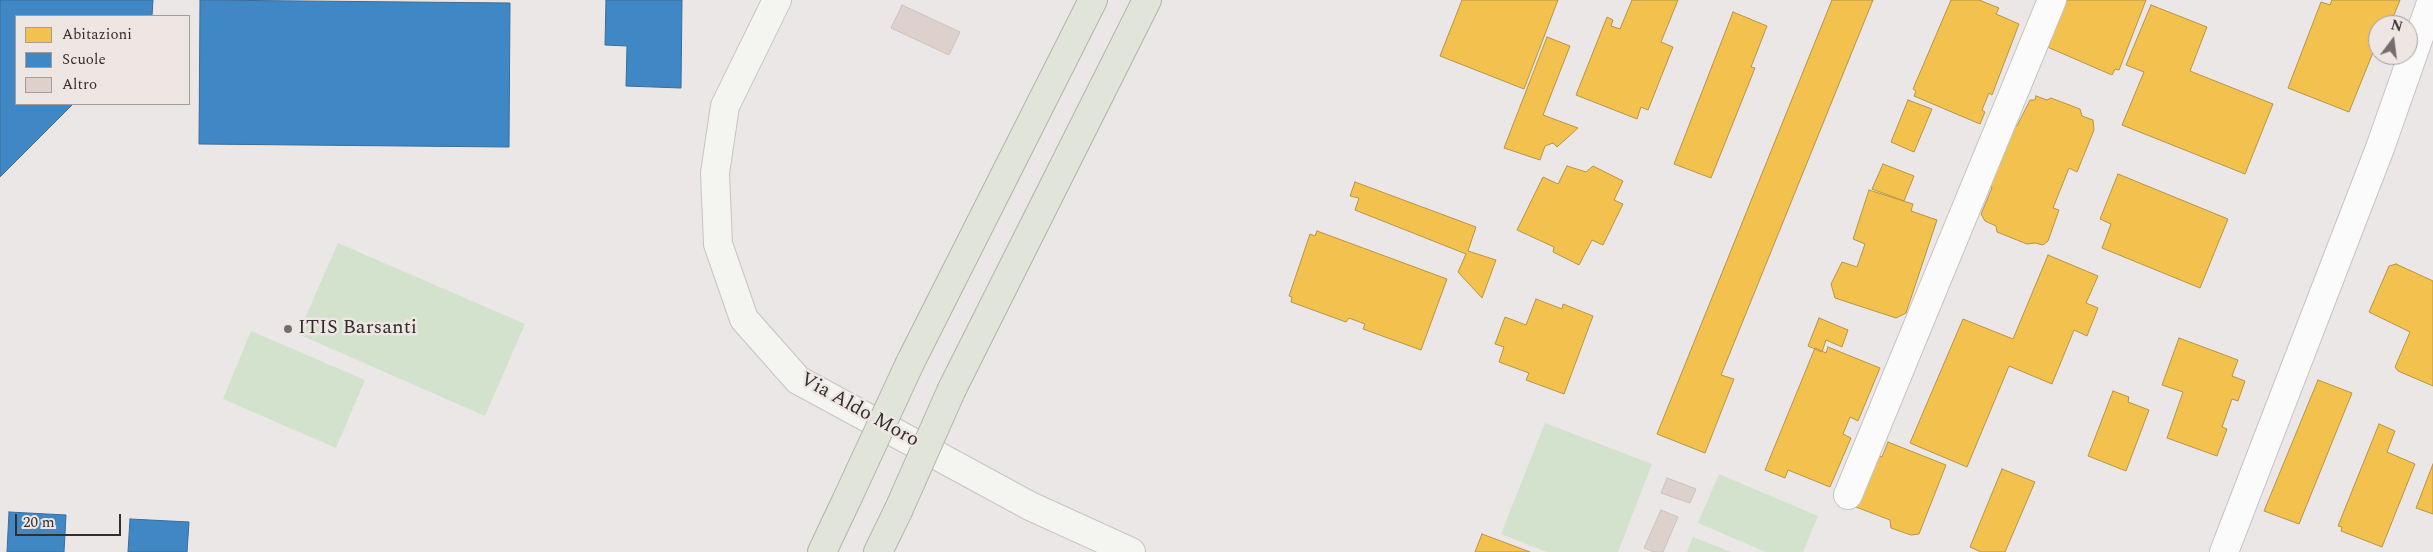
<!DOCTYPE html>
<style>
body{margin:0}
#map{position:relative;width:2433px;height:552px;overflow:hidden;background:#ebe7e6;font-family:Spectral,serif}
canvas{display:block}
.legend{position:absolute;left:15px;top:15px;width:175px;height:90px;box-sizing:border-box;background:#eee6e3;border:1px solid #a39d9b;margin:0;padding:6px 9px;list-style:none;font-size:15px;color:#322f2e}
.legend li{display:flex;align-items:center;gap:10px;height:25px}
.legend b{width:25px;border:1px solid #a39d9b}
.north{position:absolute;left:2368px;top:15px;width:50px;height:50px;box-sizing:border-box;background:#eee6e3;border:1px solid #a39d9b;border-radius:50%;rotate:15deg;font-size:14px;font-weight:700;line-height:20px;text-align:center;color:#322f2e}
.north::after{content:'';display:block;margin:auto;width:18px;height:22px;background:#736f6e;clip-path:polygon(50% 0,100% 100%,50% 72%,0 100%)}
.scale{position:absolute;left:15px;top:514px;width:106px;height:22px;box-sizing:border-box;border:2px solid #322f2e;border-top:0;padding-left:6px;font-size:15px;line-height:18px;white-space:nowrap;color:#322f2e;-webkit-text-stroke:4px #eee6e3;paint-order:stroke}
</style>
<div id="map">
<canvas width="2433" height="552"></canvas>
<ul class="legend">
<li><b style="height:14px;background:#f2c14e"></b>Abitazioni</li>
<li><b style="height:14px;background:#3f88c5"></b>Scuole</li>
<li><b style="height:14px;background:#ded1cc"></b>Altro</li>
</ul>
<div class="north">N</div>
<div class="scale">20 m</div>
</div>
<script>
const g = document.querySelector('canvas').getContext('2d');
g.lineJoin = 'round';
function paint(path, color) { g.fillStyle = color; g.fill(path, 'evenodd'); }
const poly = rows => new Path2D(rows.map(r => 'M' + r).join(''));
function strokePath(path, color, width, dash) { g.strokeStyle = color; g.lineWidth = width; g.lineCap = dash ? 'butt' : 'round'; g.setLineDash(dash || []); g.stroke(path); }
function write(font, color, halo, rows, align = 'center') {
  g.font = font + ' Spectral,serif'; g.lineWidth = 5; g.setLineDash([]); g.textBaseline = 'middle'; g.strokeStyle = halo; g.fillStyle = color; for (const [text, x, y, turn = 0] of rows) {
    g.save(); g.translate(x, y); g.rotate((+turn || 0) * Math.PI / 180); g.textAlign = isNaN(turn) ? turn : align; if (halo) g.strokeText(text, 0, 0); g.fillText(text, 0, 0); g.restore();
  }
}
paint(poly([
 [338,243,525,324,485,416,298,334],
 [251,331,365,380,336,448,223,399],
 [1545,423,1652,464,1618,552,1547,552,1501,534],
 [1719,474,1818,516,1803,552,1766,552,1698,523],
 [1693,537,1731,552,1687,552]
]), '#d2e2cc');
const homes = poly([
 [1462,0,1558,0,1524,89,1440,56,1462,0],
 [1632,0,1678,0,1661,42,1673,47,1648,110,1641,107,1637,119,1576,95,1607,17,1613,20,1611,26,1620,29,1632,0],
 [1832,0,1873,0,1721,375,1734,379,1705,453,1657,434,1832,0],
 [1951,0,1979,0,1999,8,1996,14,2019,24,1992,95,1989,93,1982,110,1985,112,1980,124,1914,96,1916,91,1913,89,1951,0],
 [2063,0,2146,0,2119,70,2115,69,2112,75,2045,46,2063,0],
 [2332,0,2400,0,2390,25,2378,25,2378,40,2349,112,2288,88,2321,2,2330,5,2332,0],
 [2151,5,2207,27,2190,71,2273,104,2245,174,2122,125,2144,72,2126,65,2151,5],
 [1733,12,1767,26,1751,67,1755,68,1711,178,1674,164,1733,12],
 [1547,37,1570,46,1543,115,1578,128,1557,147,1553,143,1545,146,1540,160,1504,148,1547,37],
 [2036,96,2047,100,2051,98,2080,109,2082,116,2093,120,2094,130,2077,172,2069,168,2053,208,2059,210,2048,241,2043,245,2035,243,2027,244,1997,232,1996,226,1985,221,1981,214,1992,188,1988,183,2013,125,2017,126,2030,100,2035,100,2036,96],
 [1908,100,1932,109,1914,152,1891,142,1908,100],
 [1883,164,1914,176,1904,201,1872,189,1883,164],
 [1567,166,1586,172,1593,166,1623,181,1614,200,1623,204,1603,245,1592,240,1579,265,1553,252,1554,247,1517,230,1543,177,1558,184,1567,166],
 [2118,174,2228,219,2200,288,2102,248,2111,224,2100,219,2118,174],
 [1355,182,1476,227,1468,251,1496,260,1482,298,1458,272,1466,254,1355,210,1359,198,1350,196,1355,182],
 [1869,190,1913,204,1911,211,1937,220,1906,313,1896,318,1835,298,1831,284,1842,262,1857,267,1865,244,1853,239,1869,190],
 [1317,231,1447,279,1421,350,1363,329,1365,324,1349,318,1346,322,1291,302,1292,297,1289,296,1310,234,1315,236,1317,231],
 [2048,255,2098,276,2086,303,2098,308,2087,336,2074,330,2052,384,2009,366,1967,467,1910,443,1963,319,2013,339,2048,255],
 [2396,264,2433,281,2433,386,2398,371,2395,367,2410,332,2369,312,2389,266,2396,264],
 [1536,299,1562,309,1563,304,1593,316,1564,394,1526,380,1529,373,1499,362,1504,347,1495,344,1505,317,1526,325,1536,299],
 [1819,318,1848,330,1842,347,1826,340,1822,352,1808,346,1819,318],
 [2179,338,2238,360,2232,376,2245,381,2238,401,2232,399,2222,427,2227,429,2217,456,2167,438,2183,392,2162,385,2179,338],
 [1828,347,1880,368,1858,421,1850,417,1843,434,1851,438,1830,487,1788,470,1785,478,1765,470,1815,348,1826,353,1828,347],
 [2318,380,2352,393,2299,524,2264,511,2318,380],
 [2113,391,2129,397,2128,402,2149,410,2126,471,2088,456,2113,391],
 [2379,424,2395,431,2387,452,2415,464,2382,547,2341,531,2342,527,2338,526,2379,424],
 [1888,442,1946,465,1919,534,1911,535,1891,528,1890,520,1856,507,1877,455,1882,457,1888,442],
 [2433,464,2433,514,2416,508,2433,464],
 [2002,469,2035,482,2005,552,1981,552,1970,547,2002,469],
 [1482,534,1530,552,1475,552,1482,534]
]);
paint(homes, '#f2c14e');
strokePath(homes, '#b89544', 1);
const schools = poly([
 [0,0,153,0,152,16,16,16,16,104,73,104,0,177,0,0],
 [200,0,510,3,509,147,199,144,200,0],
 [606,0,682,0,681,88,626,86,627,46,605,45,606,0],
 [9,512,66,515,64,552,7,552,9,512],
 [130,519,189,522,187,552,128,552,130,519]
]);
paint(schools, '#3f88c5');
strokePath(schools, '#3b6d98', 1);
const building = poly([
 [902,5,960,32,949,55,891,28,902,5],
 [1667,478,1696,489,1690,503,1661,493,1667,478],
 [1661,510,1678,517,1663,552,1654,552,1644,548,1661,510]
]);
paint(building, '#ded1cc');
strokePath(building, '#c7c3c2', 1);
const street = poly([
 [1848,495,2052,0],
 [2224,552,2380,148,2432,0]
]);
const secondary = poly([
 [777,0,725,106,715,173,718,244,744,319,798,380,1030,506,1131,552]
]);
const highway = poly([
 [910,363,1093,0],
 [952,389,1147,0],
 [822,552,848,497],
 [878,552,898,511]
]);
strokePath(street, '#c7c4c3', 30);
strokePath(secondary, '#c7c4c3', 30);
strokePath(highway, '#b1b4a7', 30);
strokePath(street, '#fcfbfb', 28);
strokePath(secondary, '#f4f4f1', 28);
strokePath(highway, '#e1e4d9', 28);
const highwayBridge = poly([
 [848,497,910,363],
 [898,511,952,389]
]);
strokePath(highwayBridge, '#b1b4a7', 30, []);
strokePath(highwayBridge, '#e1e4d9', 28);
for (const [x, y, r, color] of [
 [288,329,5,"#736f6e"]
]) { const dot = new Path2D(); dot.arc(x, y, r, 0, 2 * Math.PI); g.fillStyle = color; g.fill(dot); strokePath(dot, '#eee6e3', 2); }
write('20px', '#322f2e', '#eee6e3', [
 ["ITIS Barsanti",298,329]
], 'left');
write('20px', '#322f2e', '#eee6e3', [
 ["Via Aldo Moro",859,411,29]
]);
</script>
